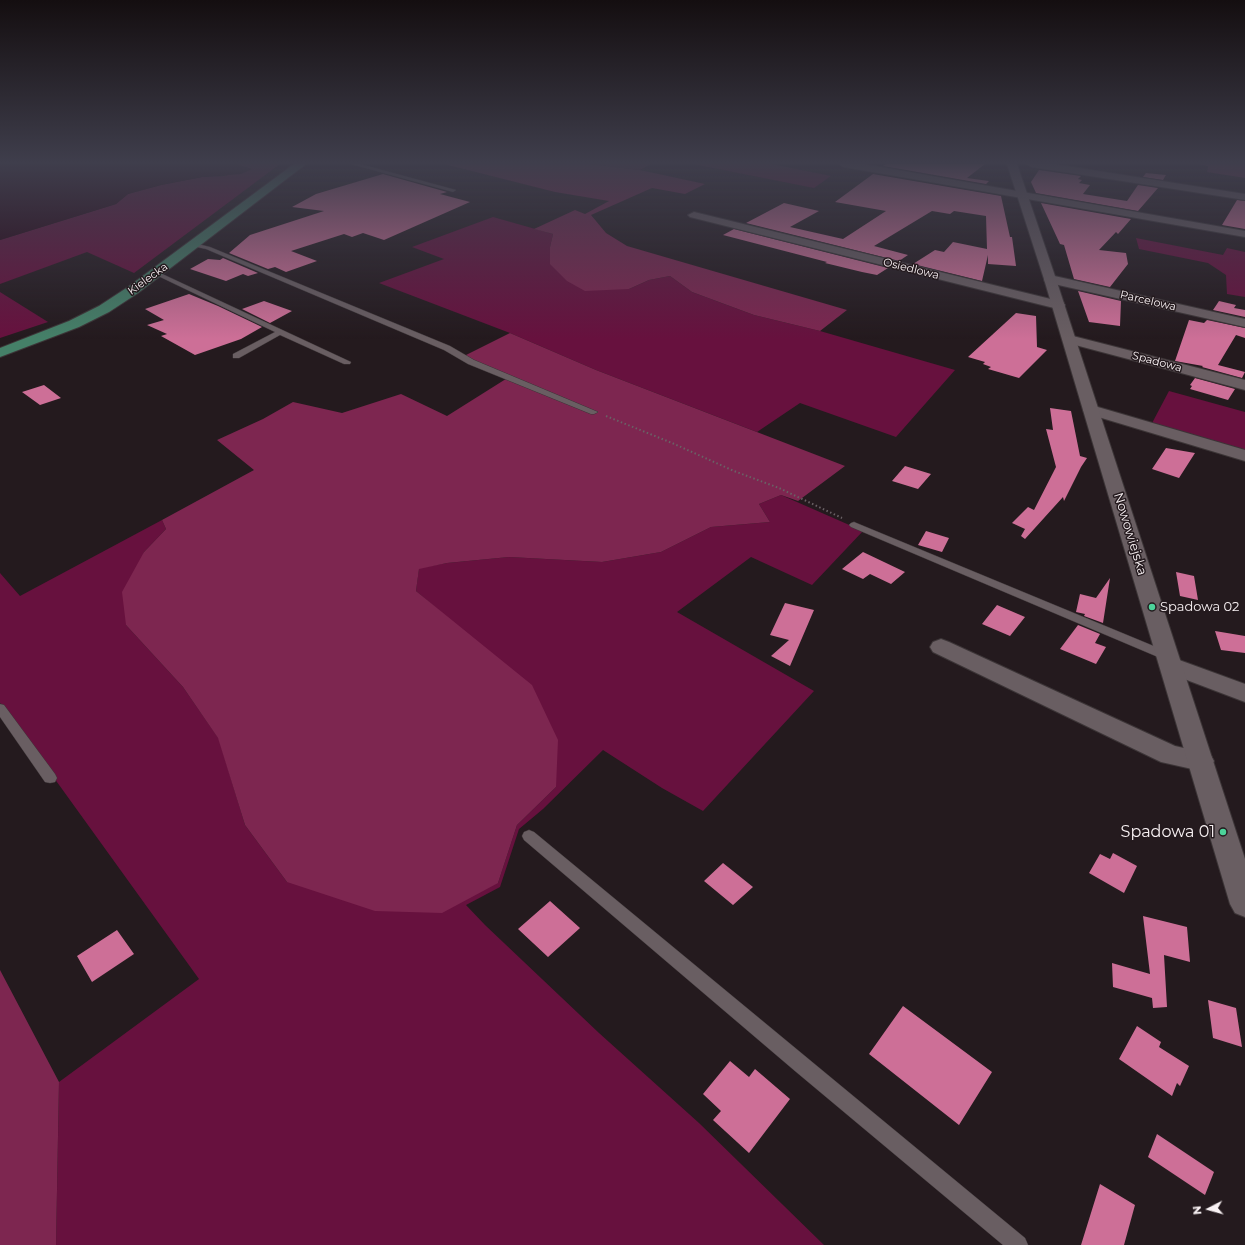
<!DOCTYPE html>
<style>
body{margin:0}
#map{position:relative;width:1245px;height:1245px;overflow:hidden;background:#241a1e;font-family:Montserrat,sans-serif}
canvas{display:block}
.north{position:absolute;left:1189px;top:1189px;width:40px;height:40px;-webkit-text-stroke:3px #241a1e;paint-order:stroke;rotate:264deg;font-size:11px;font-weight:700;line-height:16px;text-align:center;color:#f9f2f4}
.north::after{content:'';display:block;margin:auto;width:14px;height:18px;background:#f9f2f4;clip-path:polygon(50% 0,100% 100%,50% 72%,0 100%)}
</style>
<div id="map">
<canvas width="1245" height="1245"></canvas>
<div class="north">N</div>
</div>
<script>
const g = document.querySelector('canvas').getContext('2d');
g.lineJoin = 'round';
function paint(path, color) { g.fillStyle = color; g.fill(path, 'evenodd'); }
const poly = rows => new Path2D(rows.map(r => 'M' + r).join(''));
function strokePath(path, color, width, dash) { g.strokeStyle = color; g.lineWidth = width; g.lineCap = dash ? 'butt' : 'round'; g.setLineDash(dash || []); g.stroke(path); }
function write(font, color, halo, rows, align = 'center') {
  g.font = font + ' Montserrat,sans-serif'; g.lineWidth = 3; g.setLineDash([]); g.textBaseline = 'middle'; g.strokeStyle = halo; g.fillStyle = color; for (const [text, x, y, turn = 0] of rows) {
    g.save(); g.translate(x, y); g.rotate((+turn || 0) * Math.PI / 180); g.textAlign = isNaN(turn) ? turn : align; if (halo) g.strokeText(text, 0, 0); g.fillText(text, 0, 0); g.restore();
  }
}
paint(poly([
 [236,164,280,164,134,273,87,252,0,284,0,240,116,204,128,194,161,185,202,177,224,176,251,169],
 [589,164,651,164,640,170],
 [693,164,772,164,831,176,814,188],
 [493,217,553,234,550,247,629,289,649,280,670,276,692,292,754,315,820,331,955,370,896,437,800,403,757,432,596,370,510,333,379,283,444,259,412,247],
 [1136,238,1223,255,1227,248,1245,252,1245,297,1227,294,1226,275,1208,263,1139,249],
 [0,292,48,322,0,338],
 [1169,391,1245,412,1245,453,1151,425],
 [781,495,863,531,812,585,751,557,677,612,814,691,703,811,662,788,603,750,543,809,519,829,500,887,466,905,485,925,599,1033,699,1123,824,1245,56,1245,59,1082,199,979,0,703,0,573,20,596,162,520,166,529,144,552,126,625,183,687,219,739,245,825,287,882,498,883,517,825,556,787,461,629,416,591,419,568,447,563,509,557,602,562,661,552,711,527,770,522,759,504]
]), '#67113e');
paint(poly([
 [444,164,589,164,640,170,705,184,685,194,652,188,591,215,606,233,627,246,847,310,820,331,754,315,692,292,670,276,649,280,629,289,585,291,567,281,550,264,550,247,553,234,534,229,575,210,585,214,609,201,555,192],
 [1198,164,1245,164,1245,178,1207,172,1208,166],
 [510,333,596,370,845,466,798,501,781,495,759,504,770,522,711,527,661,552,602,562,509,557,447,563,419,569,416,591,532,685,558,740,556,787,517,825,498,883,442,913,375,911,287,882,245,825,218,738,183,687,126,625,122,592,144,552,166,529,162,520,254,470,217,440,263,419,293,402,342,413,401,394,447,416,509,377,464,356],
 [0,970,59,1082,56,1245,0,1245]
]), '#7d2650');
paint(poly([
 [0,164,236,164,252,169,241,174,202,177,161,185,128,194,116,204,0,240]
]), '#260012');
paint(poly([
 [886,164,985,164,967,178,989,181,986,184,883,166],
 [1039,170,1081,176,1078,179,1082,180,1079,183,1090,185,1083,194,1127,201,1138,185,1158,188,1138,211,1036,193,1031,182],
 [1146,173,1166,175,1163,180,1143,177],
 [383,174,447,192,440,194,470,202,384,240,363,233,352,237,344,234,291,251,317,261,286,272,275,267,268,269,229,253,250,235,324,211,292,207,316,194],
 [873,174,1001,196,1010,237,1012,237,1016,266,988,264,988,255,982,281,913,264,935,250,944,252,953,242,987,249,986,216,954,211,950,214,932,211,874,246,908,255,899,261,746,223,784,203,819,211,790,227,843,239,886,211,835,202],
 [1237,200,1245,201,1245,229,1222,225],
 [1041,203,1131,219,1118,234,1116,232,1099,250,1126,253,1128,264,1110,287,1074,279,1064,245,1060,244],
 [734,229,888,268,877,275,862,272,825,263,827,262,723,235],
 [223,258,258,273,248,276,243,274,226,281,190,269,208,259,220,260],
 [1078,291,1121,301,1120,326,1089,322],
 [189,294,218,306,262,327,241,339,195,355,161,336,167,334,147,325,164,320,145,309],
 [264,301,292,311,270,323,242,309],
 [1219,301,1236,305,1234,308,1245,310,1245,317,1213,310],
 [1016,313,1036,316,1037,347,1047,350,1019,378,988,369,991,367,983,364,985,362,968,357],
 [1189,320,1204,323,1207,320,1245,328,1245,338,1236,335,1218,365,1245,372,1242,378,1202,367,1203,366,1175,361],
 [1195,378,1235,389,1228,400,1190,389,1192,386,1190,385],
 [44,385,61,398,40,405,22,392],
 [1050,408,1071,411,1080,456,1087,458,1081,467,1064,501,1063,497,1025,539,1021,536,1025,529,1012,523,1028,507,1034,510,1056,467,1046,429,1053,430],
 [1166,448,1195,453,1179,478,1152,469],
 [905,466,931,474,918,489,892,481],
 [926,531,949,538,942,552,918,545],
 [863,552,905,572,891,584,870,574,863,579,842,569],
 [1176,572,1194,576,1198,600,1180,596],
 [1110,578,1103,623,1084,616,1085,614,1076,612,1080,594,1096,598],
 [785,603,814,610,790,666,771,656,789,640,770,635],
 [997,605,1025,617,1010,636,982,624],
 [1078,625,1100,634,1095,643,1106,647,1096,664,1060,649],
 [1215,631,1245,636,1245,653,1221,650],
 [1113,853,1137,866,1124,893,1089,873,1100,854,1110,859],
 [723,863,753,887,733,905,704,881],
 [550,901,580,928,548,957,518,929],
 [1143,916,1187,927,1190,962,1164,955,1167,1007,1153,1008,1152,998,1113,987,1112,963,1150,974],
 [117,930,134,954,92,982,77,956],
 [1208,1000,1236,1008,1242,1047,1213,1038],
 [903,1006,992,1072,959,1125,869,1054],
 [1137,1026,1161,1042,1159,1047,1189,1066,1180,1086,1177,1083,1172,1096,1119,1059],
 [730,1061,749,1077,755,1069,790,1099,749,1153,713,1120,721,1111,703,1094],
 [1157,1134,1214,1172,1205,1195,1148,1157],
 [1100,1184,1135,1205,1124,1245,1081,1245]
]), '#cd6f97');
const service = poly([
 [351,164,360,164,456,190,453,192,351,164],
 [194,243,210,247,450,346,474,360,598,412,594,414,591,414,468,364,444,350,206,249,192,246,192,244,194,243],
 [154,272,158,272,351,362,350,364,344,364,280,335,239,358,233,358,233,354,275,332,154,274,154,272],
 [854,522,1173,654,1175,657,1173,660,1165,660,851,527,849,525,851,523,854,522],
 [0,704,4,705,55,774,57,778,55,782,50,783,45,782,0,717,0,704],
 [529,830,534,832,1025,1238,1028,1245,1003,1245,795,1071,524,840,522,836,524,832,529,830]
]);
const minor = poly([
 [839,164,863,164,1245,231,1245,237,844,167,839,164],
 [1027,164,1053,164,1245,194,1245,200,1032,167,1027,164],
 [694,212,1063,302,1065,305,1063,308,1058,309,690,217,688,215,694,212],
 [1050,275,1245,319,1245,327,1045,282,1044,279,1045,276,1050,275],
 [1069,335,1245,380,1245,390,1064,342,1062,339,1064,336,1069,335],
 [1091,405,1245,450,1245,461,1085,413,1083,410,1085,407,1091,405],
 [941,639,949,642,1175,746,1210,754,1214,761,1210,768,1201,771,1161,762,933,652,930,647,933,642,941,639],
 [1171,657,1245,684,1245,702,1163,671,1159,665,1163,659,1171,657]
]);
const tertiary = poly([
 [1007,164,1017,164,1056,279,1245,859,1245,917,1235,913,1230,904,1044,279,1007,164]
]);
const primary = poly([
 [294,164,306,164,138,293,109,312,79,327,0,357,0,348,69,321,99,306,128,287,294,164]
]);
strokePath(service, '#3c3537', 1);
strokePath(minor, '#3c3537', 2);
strokePath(tertiary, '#3c3537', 2);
strokePath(primary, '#3c3537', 2);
strokePath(poly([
 [606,416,672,443,734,471,779,488,842,518]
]), '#6a6165', 2, [1.5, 2.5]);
paint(service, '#695e62');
paint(minor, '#695e62');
paint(tertiary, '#695e62');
paint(primary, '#458068');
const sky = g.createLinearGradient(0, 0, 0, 339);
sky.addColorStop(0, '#140e10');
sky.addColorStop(0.48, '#3f3e4c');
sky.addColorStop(1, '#3f3e4c00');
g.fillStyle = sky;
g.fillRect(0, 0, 1245, 339);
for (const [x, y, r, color] of [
 [1152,607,4,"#4cd39a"],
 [1223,832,4,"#4cd39a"]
]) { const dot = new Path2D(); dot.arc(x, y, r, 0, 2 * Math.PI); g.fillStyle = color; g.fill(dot); strokePath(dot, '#241a1e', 1.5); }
write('11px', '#f9f2f4', '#241a1e', [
 ["Osiedlowa",911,269,14],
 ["Kielecka",148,279,-36],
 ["Parcelowa",1148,301,13],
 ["Spadowa",1157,362,15]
]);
write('13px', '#f9f2f4', '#241a1e', [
 ["Nowowiejska",1130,534,73]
]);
write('13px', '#f9f2f4', '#241a1e', [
 ["Spadowa 02",1160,607]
], 'left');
write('16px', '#f9f2f4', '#241a1e', [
 ["Spadowa 01",1215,832]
], 'right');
</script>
